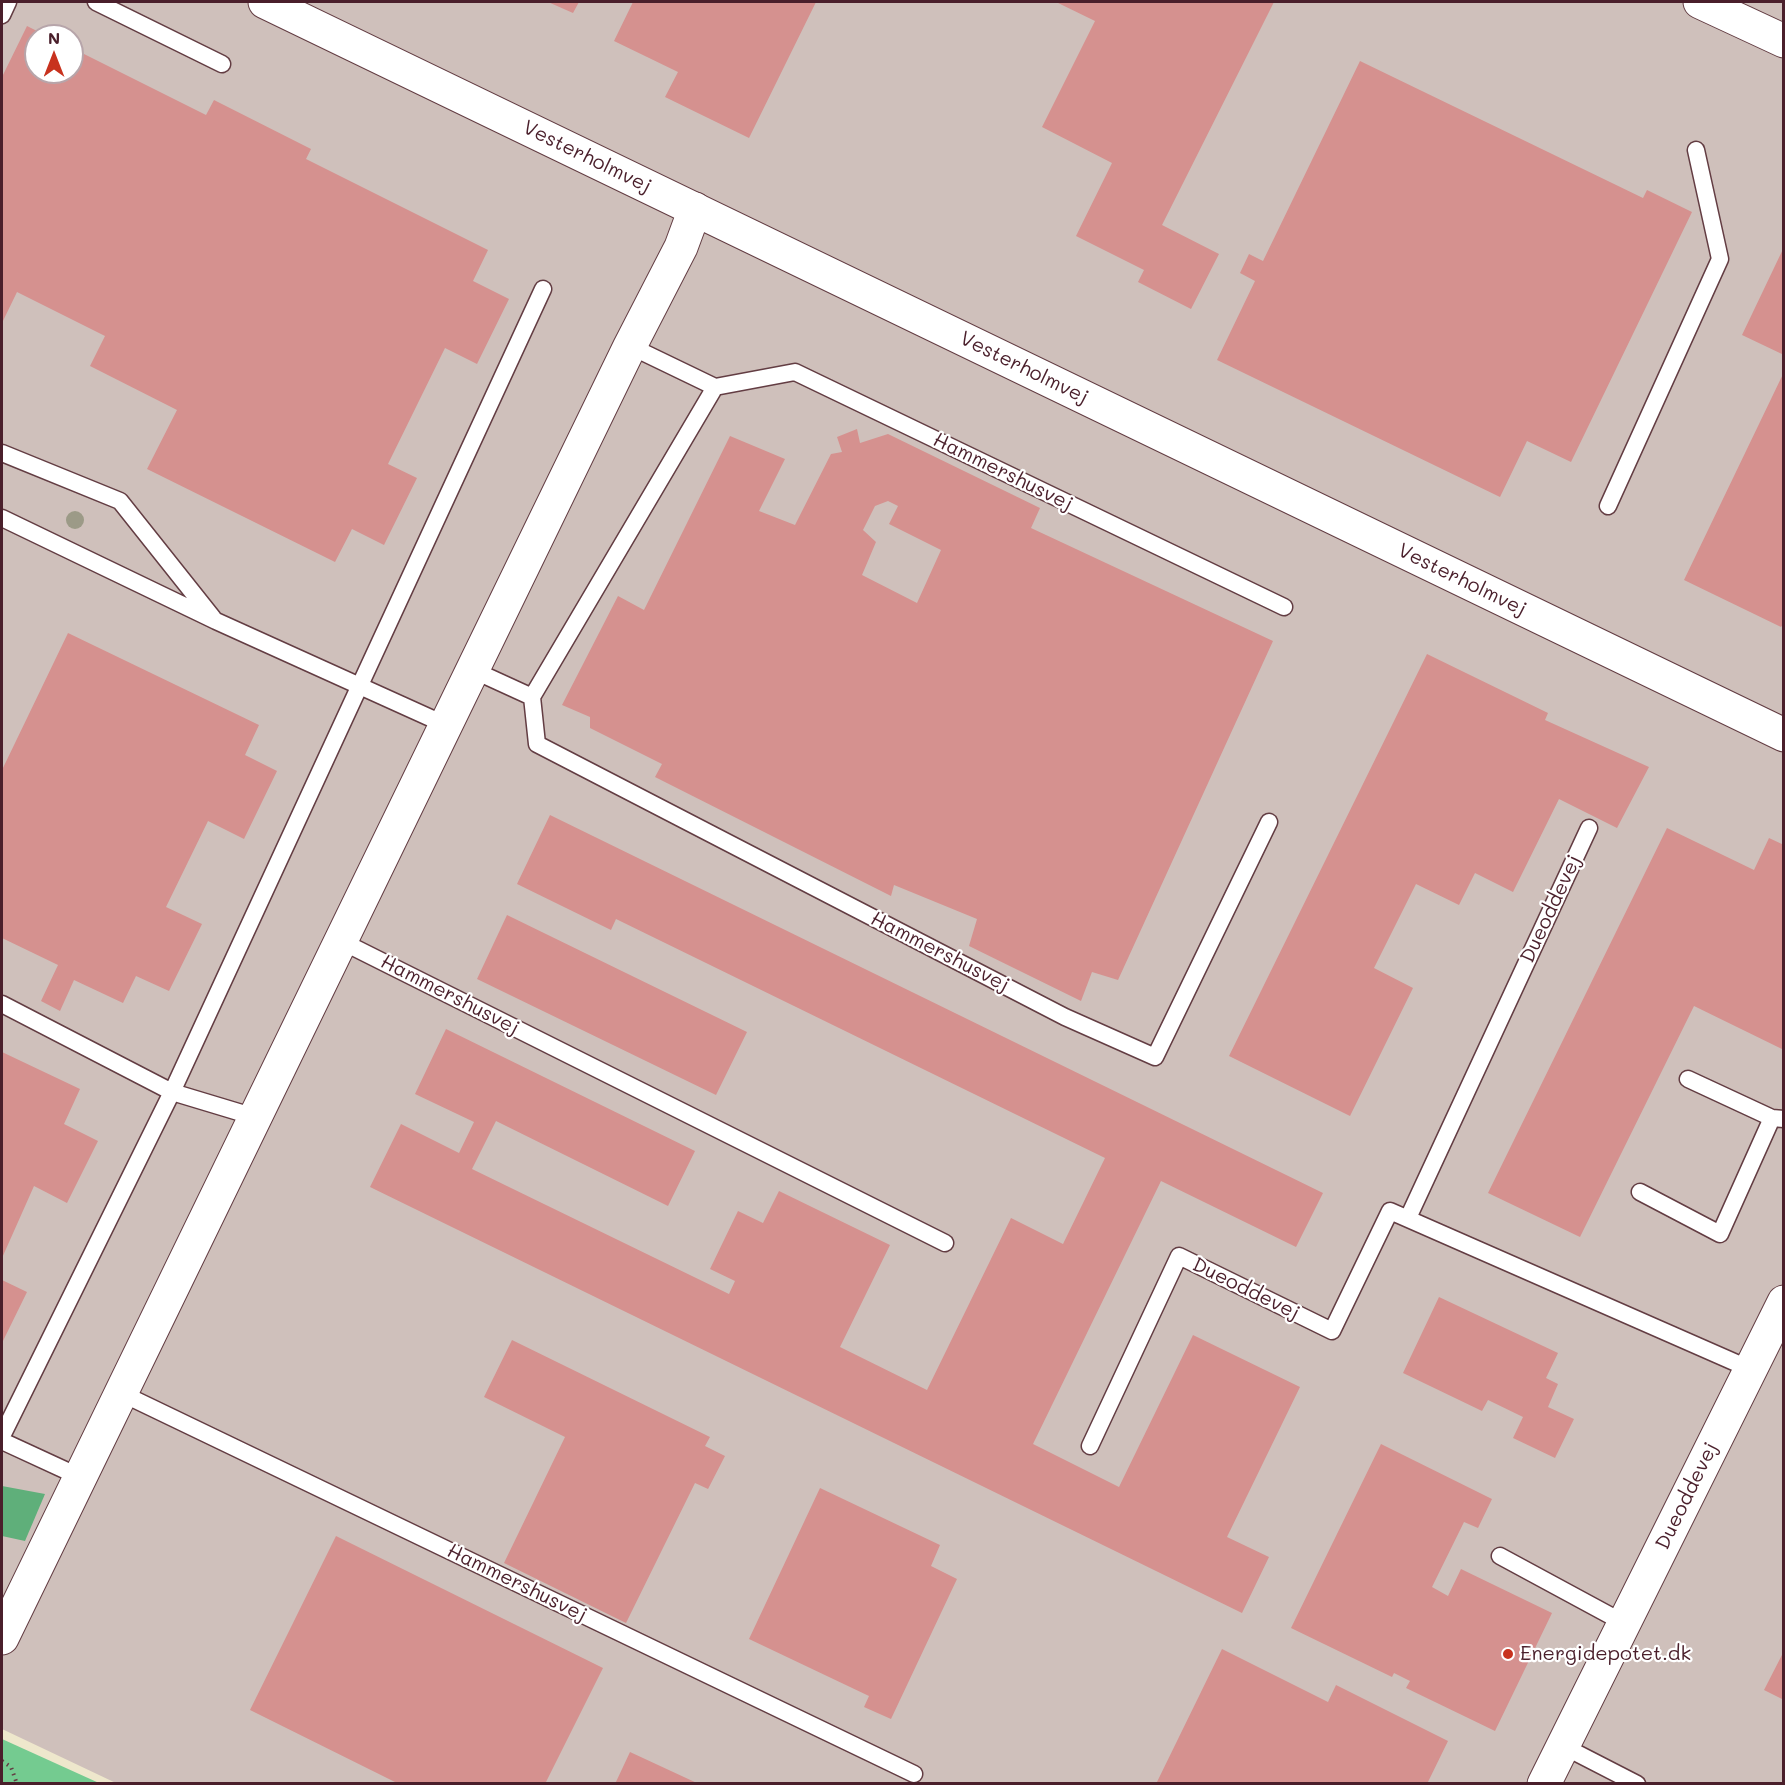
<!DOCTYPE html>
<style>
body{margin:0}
#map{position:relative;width:1785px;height:1785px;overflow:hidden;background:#eee7cc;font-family:Mali,sans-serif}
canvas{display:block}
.frame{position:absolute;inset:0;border:3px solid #4a1f2b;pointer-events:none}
.north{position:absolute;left:24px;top:24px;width:60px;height:60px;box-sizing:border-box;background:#fff;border:2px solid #b7a5aa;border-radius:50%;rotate:0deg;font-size:16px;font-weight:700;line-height:24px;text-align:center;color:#4a1f2b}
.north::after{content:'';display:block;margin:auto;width:21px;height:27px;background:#c8321e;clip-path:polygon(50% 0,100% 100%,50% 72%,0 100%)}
</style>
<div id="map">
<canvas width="1785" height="1785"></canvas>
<div class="frame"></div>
<div class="north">N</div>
</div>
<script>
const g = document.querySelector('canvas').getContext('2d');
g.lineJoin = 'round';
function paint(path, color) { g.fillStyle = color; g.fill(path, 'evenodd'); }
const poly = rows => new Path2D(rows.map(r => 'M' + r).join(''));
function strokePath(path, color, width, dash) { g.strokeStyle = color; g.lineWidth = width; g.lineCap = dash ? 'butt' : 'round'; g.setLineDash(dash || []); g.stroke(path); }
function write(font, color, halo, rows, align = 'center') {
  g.font = font + ' Mali,sans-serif'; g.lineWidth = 4.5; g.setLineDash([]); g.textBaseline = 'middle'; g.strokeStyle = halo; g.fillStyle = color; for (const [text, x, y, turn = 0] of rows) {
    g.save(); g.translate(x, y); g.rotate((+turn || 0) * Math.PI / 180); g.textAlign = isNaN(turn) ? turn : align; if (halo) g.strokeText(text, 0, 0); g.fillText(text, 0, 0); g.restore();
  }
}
paint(poly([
 [2,2,1783,2,1783,1783,118,1784,2,1729],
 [36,36,72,36,72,72,36,72]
]), '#cfc0bb');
paint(poly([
 [2,1739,99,1783,2,1783]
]), '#74cb90');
paint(poly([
 [2,1486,45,1494,25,1541,2,1536]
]), '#5faf7a');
paint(poly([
 [548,2,579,2,573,13],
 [633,2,816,2,749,138,665,97,678,72,614,41],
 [1056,2,1274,2,1162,225,1219,254,1191,309,1138,282,1144,270,1076,236,1112,163,1042,127,1095,21],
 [27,26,47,36,36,36,36,72,72,72,72,48,206,115,214,100,311,149,306,159,488,250,473,281,509,299,477,364,445,348,388,464,417,478,384,545,352,529,335,562,147,469,177,410,90,366,105,336,17,292,2,323,2,77],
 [1360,61,1643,198,1647,190,1692,212,1571,462,1527,441,1500,497,1217,360,1255,281,1240,273,1249,254,1263,261],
 [1784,247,1784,355,1742,335],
 [1784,372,1784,623,1781,627,1684,580],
 [857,429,860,443,888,434,1040,508,1031,528,1273,641,1118,980,1092,972,1081,1001,969,946,977,919,894,885,891,896,655,777,662,764,590,728,590,717,562,705,618,596,644,610,730,436,785,459,759,511,795,525,831,454,842,452,837,437],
 [888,501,898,506,889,524,941,550,917,603,862,575,876,542,863,530,875,506],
 [68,633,259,725,245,755,277,771,244,839,208,821,166,907,202,924,169,991,136,976,123,1003,74,980,60,1011,41,1001,58,965,2,938,2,770],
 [1427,654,1548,713,1545,720,1649,767,1617,828,1559,799,1513,892,1475,873,1459,905,1416,884,1374,968,1413,988,1350,1116,1229,1056],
 [550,815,1323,1193,1296,1247,1161,1181,1033,1444,1119,1487,1193,1335,1300,1387,1227,1537,1269,1557,1242,1613,370,1187,401,1124,459,1153,474,1122,415,1094,446,1029,695,1151,668,1206,496,1121,472,1169,729,1294,735,1281,710,1269,738,1211,763,1223,779,1191,890,1245,840,1347,927,1390,1011,1218,1063,1244,1105,1158,616,919,611,930,517,884],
 [1667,828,1754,870,1769,838,1784,845,1784,1050,1694,1006,1580,1237,1488,1193],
 [507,915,747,1032,716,1095,477,979],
 [2,1052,80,1089,64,1124,98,1141,67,1203,34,1186,2,1258],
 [2,1280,27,1292,2,1343],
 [1439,1297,1558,1353,1546,1378,1558,1384,1548,1407,1574,1419,1555,1458,1513,1438,1523,1417,1488,1400,1482,1411,1403,1373],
 [512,1340,710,1437,705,1446,725,1456,708,1489,695,1483,626,1623,504,1563,565,1437,484,1397],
 [1381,1444,1492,1499,1478,1528,1464,1522,1432,1587,1448,1596,1461,1569,1552,1613,1495,1731,1406,1688,1410,1681,1394,1673,1392,1677,1291,1628],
 [820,1488,940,1545,931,1566,957,1579,891,1719,864,1707,869,1696,749,1639],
 [336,1536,603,1668,545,1784,399,1784,250,1710],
 [1222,1649,1328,1702,1336,1685,1448,1741,1427,1784,1156,1784],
 [1784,1651,1784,1700,1764,1690],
 [630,1752,699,1784,615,1784]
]), '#d5918f');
const service = poly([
 [96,2,222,64],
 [2,15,8,2],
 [630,346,715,387,795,372,1284,607],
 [2,453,120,501,213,618],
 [1608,506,1720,259,1696,150],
 [2,518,216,621,446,725],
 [473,670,532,697,715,387],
 [532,697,537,744,1065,1017,1155,1057,1269,822],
 [341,941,945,1243],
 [2,1004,172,1092,255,1117],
 [1688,1079,1772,1118,1784,1119],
 [1640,1192,1720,1234,1772,1118],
 [1408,1218,1589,828],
 [121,1393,914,1774],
 [2,1436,172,1092,543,289],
 [2,1441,80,1477],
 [1090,1446,1179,1256,1332,1331,1390,1211,1750,1369],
 [1500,1556,1624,1623],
 [1563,1746,1637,1784]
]);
const minor = poly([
 [1700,2,1784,41],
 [2,1638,630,346,681,247,695,209],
 [1544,1784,1784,1302]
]);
const tertiary = poly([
 [265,2,1784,735]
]);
strokePath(service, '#633d43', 19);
strokePath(minor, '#633d43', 35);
strokePath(tertiary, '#633d43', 35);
strokePath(poly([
 [2,1761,11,1767,17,1784]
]), '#633d43', 4, [1.5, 4.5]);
strokePath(service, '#fff', 16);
strokePath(minor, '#fff', 33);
strokePath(tertiary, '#fff', 33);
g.fillStyle = '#9c9a87';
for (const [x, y] of [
 [75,520]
]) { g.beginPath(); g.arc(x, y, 9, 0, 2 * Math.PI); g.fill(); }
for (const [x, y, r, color] of [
 [1508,1654,6,"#c8321e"]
]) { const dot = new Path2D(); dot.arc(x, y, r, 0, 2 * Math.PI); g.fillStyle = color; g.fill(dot); strokePath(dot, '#fff', 2); }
write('20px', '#4a1f2b', '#fff', [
 ["Vesterholmvej",587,157,26],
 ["Vesterholmvej",1024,368,26],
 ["Hammershusvej",1003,472,26],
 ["Vesterholmvej",1462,580,26],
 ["Dueoddevej",1551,909,-65],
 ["Hammershusvej",940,952,27],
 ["Hammershusvej",450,995,27],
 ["Dueoddevej",1246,1289,26],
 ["Dueoddevej",1687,1496,-64],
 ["Hammershusvej",517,1583,26]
]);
write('20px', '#4a1f2b', '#fff', [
 ["Energidepotet.dk",1520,1654]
], 'left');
</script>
